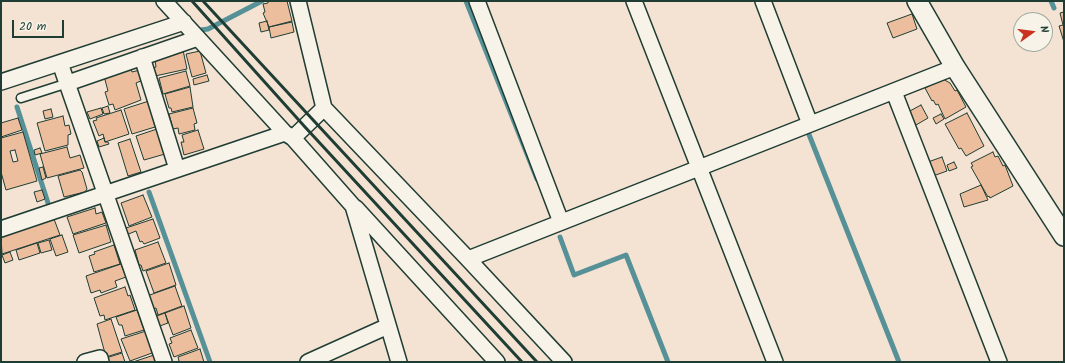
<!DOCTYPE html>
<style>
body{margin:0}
#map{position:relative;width:1065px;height:363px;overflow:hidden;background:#f4e3d2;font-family:Kalam,sans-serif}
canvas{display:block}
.frame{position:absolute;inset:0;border:2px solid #1f3d34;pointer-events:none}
.north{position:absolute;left:1013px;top:12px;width:40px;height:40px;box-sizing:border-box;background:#f7f3e8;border:1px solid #a1aaa0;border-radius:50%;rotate:76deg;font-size:11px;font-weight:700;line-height:16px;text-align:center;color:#1f3d34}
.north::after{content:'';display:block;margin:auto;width:14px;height:18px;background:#c8321e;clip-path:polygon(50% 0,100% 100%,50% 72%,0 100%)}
.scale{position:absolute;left:12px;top:20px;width:52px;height:18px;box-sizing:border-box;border:2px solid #1f3d34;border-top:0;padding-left:5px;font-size:12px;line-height:14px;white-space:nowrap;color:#1f3d34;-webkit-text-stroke:3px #f7f3e8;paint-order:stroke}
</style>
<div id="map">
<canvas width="1065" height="363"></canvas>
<div class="frame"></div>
<div class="north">N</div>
<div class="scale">20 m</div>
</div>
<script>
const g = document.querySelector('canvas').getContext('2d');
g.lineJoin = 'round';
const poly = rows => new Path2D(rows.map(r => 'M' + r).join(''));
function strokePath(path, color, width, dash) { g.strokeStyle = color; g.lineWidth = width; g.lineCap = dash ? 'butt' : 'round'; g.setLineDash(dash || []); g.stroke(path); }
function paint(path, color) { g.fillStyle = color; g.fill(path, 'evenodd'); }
strokePath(poly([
 [466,1,537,179],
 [1051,1,1054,8],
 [201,30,208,29,262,1],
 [17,107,48,203],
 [808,132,899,362],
 [149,192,210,362],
 [560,237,574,275,626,255,668,362]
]), '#579198', 5);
const building = poly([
 [268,1,287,1,292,21,269,27,263,13,265,12,263,4,268,3,268,1],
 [1064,12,1064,42,1059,26,1063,25,1060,13,1064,12],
 [912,14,917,29,893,38,887,23,912,14],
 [267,21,269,30,261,32,259,23,267,21],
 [292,22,294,32,271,38,269,27,292,22],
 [183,50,187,69,155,76,153,68,156,67,155,60,171,56,170,53,183,50],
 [200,51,206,73,192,77,186,54,200,51],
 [130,67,132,72,140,70,143,80,136,83,141,100,115,110,113,104,109,105,105,92,108,91,104,76,130,67],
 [186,71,190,86,163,94,159,78,186,71],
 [207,75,209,81,194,85,193,79,207,75],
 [943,79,950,83,955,91,957,90,966,107,945,119,938,104,936,105,933,100,932,101,925,88,943,79],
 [190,87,193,107,172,112,171,108,169,108,165,94,190,87],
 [149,101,155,127,132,134,124,109,149,101],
 [921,105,928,118,916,125,908,112,921,105],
 [108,106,110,113,104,114,102,108,108,106],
 [101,108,103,114,90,119,87,112,101,108],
 [193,108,197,123,194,124,195,130,179,134,178,128,173,129,169,114,193,108],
 [51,109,53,117,45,119,43,111,51,109],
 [121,110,129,134,105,142,103,134,99,136,93,121,97,120,96,118,121,110],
 [967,113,984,146,966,156,961,148,959,149,945,124,967,113],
 [941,114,944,119,936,124,933,118,941,114],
 [63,116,65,126,69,125,71,134,68,135,68,145,45,151,37,123,63,116],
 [18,118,22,130,1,137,1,123,18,118],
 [157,129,165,154,144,160,136,136,157,129],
 [198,130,204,149,184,155,181,142,184,142,182,135,198,130],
 [23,132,37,181,6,190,1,172,1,138,23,132],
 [15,150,18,161,13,162,10,151,15,150],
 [104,138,105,142,108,142,109,144,99,147,97,141,104,138],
 [130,139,141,172,128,176,118,143,130,139],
 [67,147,70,158,80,155,84,168,47,178,40,154,67,147],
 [40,148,42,153,35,155,34,150,40,148],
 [993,152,995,157,998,156,1003,166,1005,165,1013,186,990,198,989,196,988,197,971,167,973,166,971,163,993,152],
 [942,157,947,171,933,176,928,162,942,157],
 [954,162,957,168,949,171,947,165,954,162],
 [43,167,46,178,42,180,39,168,43,167],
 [80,170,82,172,87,189,85,192,64,197,58,176,80,170],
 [981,185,988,200,964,207,960,194,981,185],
 [42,190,45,199,37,202,34,192,42,190],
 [143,195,152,217,129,226,121,203,143,195],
 [95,208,96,214,102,212,106,223,73,234,67,217,95,208],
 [54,219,60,235,2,254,1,236,54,219],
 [153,219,160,238,144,244,142,241,140,242,136,231,126,235,123,229,153,219],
 [106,225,111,242,79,253,73,235,106,225],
 [62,235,68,252,56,256,50,239,62,235],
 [49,240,52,250,41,253,38,243,49,240],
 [158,242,166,263,143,271,141,265,139,265,135,250,158,242],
 [37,243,40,253,19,260,16,250,37,243],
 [114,245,120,264,94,272,89,256,95,254,94,252,114,245],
 [10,252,13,260,5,263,2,255,10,252],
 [169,263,176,285,154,293,146,271,169,263],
 [121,264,126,277,115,281,117,287,101,293,100,290,91,293,86,276,121,264],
 [175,286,182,306,158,315,156,308,152,309,147,296,175,286],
 [125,287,128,296,130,295,135,310,105,320,104,315,100,316,94,298,125,287],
 [184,306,191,328,173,335,165,313,184,306],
 [137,310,144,330,125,336,122,325,119,325,116,317,137,310],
 [165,313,168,323,157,327,154,317,165,313],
 [111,319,122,352,106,357,97,324,111,319],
 [191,330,198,348,174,357,169,344,172,343,170,338,191,330],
 [146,331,152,353,130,361,121,339,146,331],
 [200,349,204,362,177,362,179,361,178,357,200,349],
 [122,353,125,362,107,362,106,358,122,353],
 [154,355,156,362,133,362,154,355]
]);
paint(building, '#edbe9d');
strokePath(building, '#1f3d34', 1);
const service = poly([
 [21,98,68,83]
]);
const minor = poly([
 [164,1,285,133,293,138,353,206,399,362],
 [298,1,324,108,468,259,564,362],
 [477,1,561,222],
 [634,1,775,362],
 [763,1,810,124],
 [142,57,177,169],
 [60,63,164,362],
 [1,82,184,22],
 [68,83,198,38],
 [894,92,999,362],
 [293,138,324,108],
 [356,208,497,362],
 [1,229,285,133],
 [468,259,955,67],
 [85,362,100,358,101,362],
 [308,362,388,326]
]);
const tertiary = poly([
 [917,1,955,67,1064,236]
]);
strokePath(service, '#1f3d34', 11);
strokePath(minor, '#1f3d34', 18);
strokePath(tertiary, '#1f3d34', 22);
strokePath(service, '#f7f3e8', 8);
strokePath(minor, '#f7f3e8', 15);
strokePath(tertiary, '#f7f3e8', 19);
strokePath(poly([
 [192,1,305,127,522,362],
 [203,1,537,362]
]), '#1f3d34', 3);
</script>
